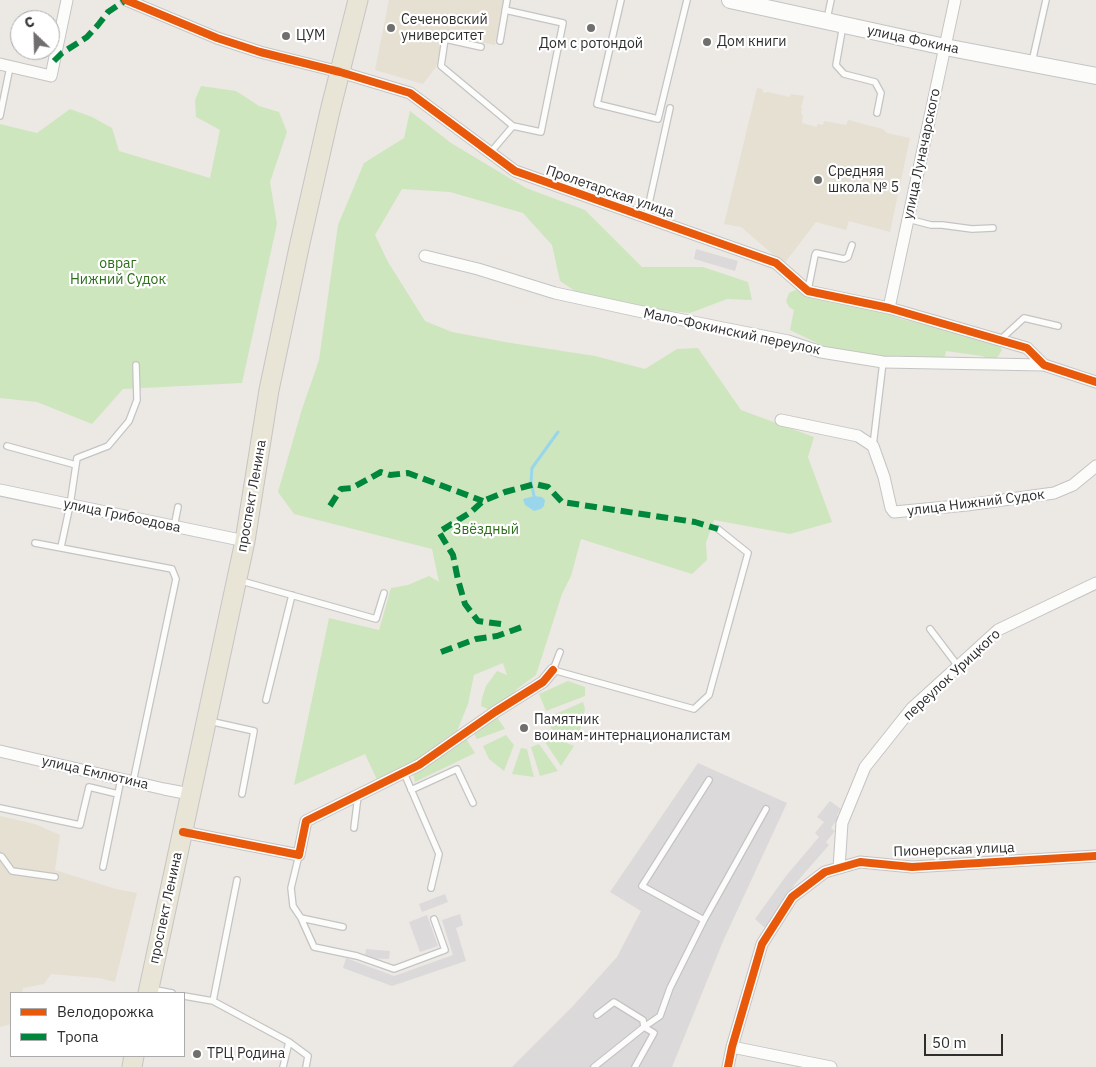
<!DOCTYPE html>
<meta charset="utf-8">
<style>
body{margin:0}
#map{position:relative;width:1096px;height:1067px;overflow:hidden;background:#ece8e4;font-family:"IBM Plex Sans",sans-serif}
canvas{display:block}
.legend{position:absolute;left:10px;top:992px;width:175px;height:65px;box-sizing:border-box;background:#fff;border:1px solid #ababab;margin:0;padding:6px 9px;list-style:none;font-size:15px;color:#2e2e2e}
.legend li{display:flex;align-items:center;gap:10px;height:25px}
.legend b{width:25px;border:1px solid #ababab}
.north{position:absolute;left:10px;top:10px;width:50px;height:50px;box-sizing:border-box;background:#fff;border:1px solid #ababab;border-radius:50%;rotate:336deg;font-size:14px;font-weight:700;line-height:20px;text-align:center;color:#2e2e2e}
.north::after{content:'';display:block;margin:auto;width:18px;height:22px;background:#706f6e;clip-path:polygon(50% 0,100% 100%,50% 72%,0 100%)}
.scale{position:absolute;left:924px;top:1034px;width:79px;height:22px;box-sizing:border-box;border:2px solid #2e2e2e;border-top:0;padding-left:6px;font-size:15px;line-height:18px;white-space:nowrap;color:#2e2e2e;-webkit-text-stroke:4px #fff;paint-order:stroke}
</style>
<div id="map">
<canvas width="1096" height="1067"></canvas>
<ul class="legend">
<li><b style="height:6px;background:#e8590c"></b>Велодорожка</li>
<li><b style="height:6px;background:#00873e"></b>Тропа</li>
</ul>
<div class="north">С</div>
<div class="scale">50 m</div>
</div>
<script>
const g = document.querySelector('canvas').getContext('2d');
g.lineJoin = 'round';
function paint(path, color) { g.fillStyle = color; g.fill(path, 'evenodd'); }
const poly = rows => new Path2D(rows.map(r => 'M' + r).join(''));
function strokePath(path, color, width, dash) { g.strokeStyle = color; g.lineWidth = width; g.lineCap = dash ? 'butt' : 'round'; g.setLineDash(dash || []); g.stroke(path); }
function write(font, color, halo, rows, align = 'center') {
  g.font = font + ' "IBM Plex Sans",sans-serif'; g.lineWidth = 4.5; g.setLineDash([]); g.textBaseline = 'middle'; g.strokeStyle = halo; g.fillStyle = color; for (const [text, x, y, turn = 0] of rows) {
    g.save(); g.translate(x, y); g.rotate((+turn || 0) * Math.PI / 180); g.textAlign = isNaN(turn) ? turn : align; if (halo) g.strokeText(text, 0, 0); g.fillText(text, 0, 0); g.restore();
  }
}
paint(poly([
 [696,249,738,261,735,271,694,259],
 [698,763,787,803,724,939,672,1067,512,1067,573,1006,617,957,641,911,610,892],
 [830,801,841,809,837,815,839,817,831,828,835,831,826,842,829,845,795,884,765,928,755,919,786,876,819,837,815,833,824,822,817,817],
 [445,894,448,902,422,912,419,904],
 [460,914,463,925,456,928,466,961,392,986,343,968,346,958,394,976,453,955,442,920],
 [427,915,438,946,420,952,409,922],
 [366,949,390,951,389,959,365,958]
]), '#dcd9db');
paint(poly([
 [389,0,504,0,495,45,444,35,436,67,423,84,375,70],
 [757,88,762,89,764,93,768,92,790,97,791,94,804,96,801,108,802,108,801,114,803,115,802,123,817,127,817,124,823,125,824,121,846,125,848,120,883,129,887,133,910,138,890,232,849,221,846,230,816,222,784,264,741,227,724,224],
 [0,816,35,824,60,835,55,870,116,889,137,893,115,982,99,978,51,974,44,984,23,988,22,993,11,993,11,1024,0,1027]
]), '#e6e0d3');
paint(poly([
 [201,86,236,91,259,106,279,112,287,132,270,182,277,224,242,383,123,389,92,424,37,402,0,398,0,124,37,133,70,109,92,117,112,128,119,151,210,178,220,130,196,117,195,100],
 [410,111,451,143,526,188,585,210,642,267,703,267,748,282,752,300,727,299,690,313,619,306,581,295,560,281,552,245,523,213,450,192,402,189,375,235,388,262,425,321,452,332,511,343,595,356,645,369,677,349,698,348,741,410,814,437,808,457,832,522,790,534,714,520,706,543,707,560,692,574,581,539,571,576,562,594,536,675,517,689,508,702,499,706,488,709,481,706,482,698,486,686,497,671,507,675,503,663,474,675,468,704,457,731,442,741,423,758,378,782,365,754,294,785,329,618,379,630,391,588,408,585,429,576,436,580,439,582,432,549,294,514,278,492,302,409,319,360,338,225,364,163,404,138],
 [795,290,878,310,901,319,997,342,1002,350,997,358,991,360,982,356,946,351,944,361,884,359,829,349,790,330,794,310,789,307,786,301,789,293],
 [568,681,585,687,585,696,546,711,539,694],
 [583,702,585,709,578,739,551,729,548,717],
 [497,717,505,729,477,739,474,734],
 [506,735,514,745,504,771,489,759,483,746],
 [549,736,574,746,561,766,545,742],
 [465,737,475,753,415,782,413,773],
 [539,744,558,771,540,776,531,747],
 [521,748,527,749,534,777,512,774]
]), '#cee6be');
paint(poly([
 [534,496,542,497,545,500,544,506,541,509,534,511,525,505,523,499]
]), '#99d6ec');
strokePath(poly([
 [534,496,531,482,532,468,558,432]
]), '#99d6ec', 3);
const lane = poly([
 [621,0,597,104,658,119,687,0],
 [827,19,831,0],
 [843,25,836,65,844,74,875,82,881,93,877,113],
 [500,41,507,0],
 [481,47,445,39,441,66,513,126,541,132,563,23,505,10],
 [1032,62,1046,0],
 [0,116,10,67],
 [490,153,513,126],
 [646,217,670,108],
 [908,219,931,225,942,225,972,229,993,228],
 [808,290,815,255,816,253,844,259,848,257,852,245],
 [1000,340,1024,318,1058,326],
 [7,446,76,465],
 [873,446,883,362],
 [174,527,178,507],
 [35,543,172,569,176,579,133,782],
 [61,547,70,505,77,458,108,446,129,421,137,400,136,365],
 [238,580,376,619,384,593],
 [930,629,958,666],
 [560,652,553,670,694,709,709,695,748,553,718,529],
 [266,700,292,595],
 [209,721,254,731,242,794],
 [404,773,439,854,431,888],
 [411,790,457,769,473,803],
 [0,808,80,825,89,787,118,794],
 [354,828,358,796],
 [299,855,291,888,293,906,301,918,343,927],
 [0,856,2,857,12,871,55,877],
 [103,867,121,779],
 [301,918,314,947,357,956,394,969,445,950,434,919],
 [704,920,642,886,709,780],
 [151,989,172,993],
 [184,996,213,1001,289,1042,308,1056,306,1067],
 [213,1001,237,880],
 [283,1067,289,1042],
 [594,1067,644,1027,643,1020,614,1002,597,1015],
 [635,1067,654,1033,644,1027,660,1016,670,988,704,920,766,809]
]);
const street = poly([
 [126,0,217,38,260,52,340,72,410,93,515,171,776,263,808,291,889,308,1027,348,1044,365,1096,382],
 [0,64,51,76,67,0],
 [425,256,478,269,555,293,638,311,788,341,821,352,883,362,1044,365],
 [889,308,955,0],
 [781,420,858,436,873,446,884,477,891,508,894,512,967,505,1054,493,1073,485,1096,466],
 [0,490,245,541],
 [0,751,164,789,190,794],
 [183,832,299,855,306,821,419,765,495,712,543,682,553,670],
 [839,868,842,823,865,767,912,708,998,630,1096,583],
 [732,1047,831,1067],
 [728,1067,732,1047,762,944,792,897,825,872,860,862,912,867,1096,856]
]);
const secondary = poly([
 [730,0,945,47,1096,76]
]);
const primary = poly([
 [148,993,245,541,269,390,300,243,330,111,358,0],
 [132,1067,134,1056]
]);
strokePath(lane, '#c5c4c5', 8);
strokePath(street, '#c5c4c5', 13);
strokePath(secondary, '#c5c4c5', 18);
strokePath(primary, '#c6c5c4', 21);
strokePath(lane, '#fcfcfb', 5.5);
strokePath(street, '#fcfcfb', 11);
strokePath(secondary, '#fcfcfb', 16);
strokePath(primary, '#e8e4d6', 19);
strokePath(poly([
 [54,61,62,53,87,37,98,25,108,12,126,0],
 [330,506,341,489,352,488,381,472,390,475,408,473,483,501],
 [501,624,478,621,465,604,458,580,453,555,439,532,471,512,483,501,505,492,535,484,548,487,562,502,695,522,718,529],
 [441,652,476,639,497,636,525,626]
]), '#00873e', 6, [12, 6]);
strokePath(poly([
 [126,0,217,38,260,52,340,72,410,93,515,171,776,263,808,291,889,308,1027,348,1044,365,1096,382],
 [183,832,299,855,306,821,419,765,495,712,543,682,553,670],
 [728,1067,732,1047,762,944,792,897,825,872,860,862,912,867,1096,856]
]), '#e8590c', 8);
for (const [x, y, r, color] of [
 [391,28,5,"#706f6e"],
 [591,28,5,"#706f6e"],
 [286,36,5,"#706f6e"],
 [707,42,5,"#706f6e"],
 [818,180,5,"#706f6e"],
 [524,728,5,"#706f6e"],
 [197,1054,5,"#706f6e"]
]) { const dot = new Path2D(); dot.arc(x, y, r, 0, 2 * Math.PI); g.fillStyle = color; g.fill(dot); strokePath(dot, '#fff', 2); }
write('14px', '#2e2e2e', '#fff', [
 ["Сеченовский",401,20],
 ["университет",401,36],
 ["ЦУМ",296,36],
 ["Дом книги",717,42],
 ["Дом с ротондой",591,44,"center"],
 ["Средняя",828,172],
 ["школа № 5",828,188],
 ["Памятник",534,720],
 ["воинам-интернационалистам",534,736],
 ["ТРЦ Родина",207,1054]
], 'left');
write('14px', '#2e2e2e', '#fff', [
 ["улица Фокина",913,40,12],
 ["улица Луначарского",922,154,-78],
 ["Пролетарская улица",610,192,19],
 ["Мало-Фокинский переулок",732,332,12],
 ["проспект Ленина",252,496,-80],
 ["улица Нижний Судок",976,503,-7],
 ["улица Грибоедова",122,516,12],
 ["переулок Урицкого",952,675,-43],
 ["улица Емлютина",95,773,13],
 ["Пионерская улица",954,850,-2],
 ["проспект Ленина",166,908,-78]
]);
write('14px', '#2c6e1b', '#fff', [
 ["овраг",118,264],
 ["Нижний Судок",118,280],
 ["Звёздный",486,530]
]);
</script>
